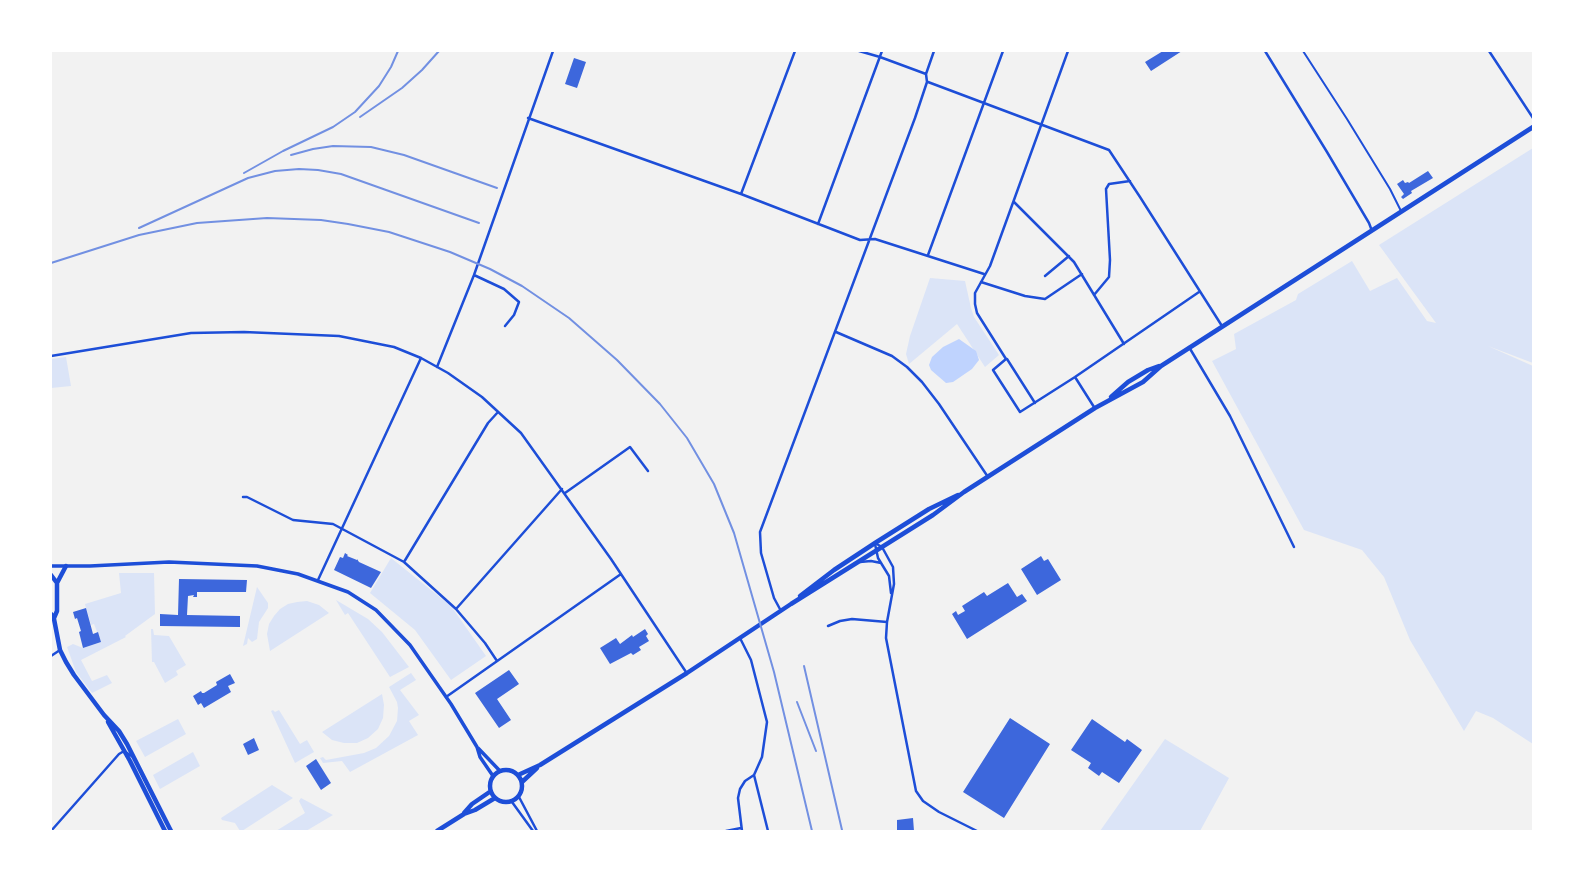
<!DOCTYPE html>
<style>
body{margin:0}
#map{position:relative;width:1584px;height:882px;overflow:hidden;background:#f2f2f2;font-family:"Fira Sans Condensed",sans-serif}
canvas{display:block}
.frame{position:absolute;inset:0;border:52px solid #fff;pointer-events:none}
</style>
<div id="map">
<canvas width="1584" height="882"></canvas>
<div class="frame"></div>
</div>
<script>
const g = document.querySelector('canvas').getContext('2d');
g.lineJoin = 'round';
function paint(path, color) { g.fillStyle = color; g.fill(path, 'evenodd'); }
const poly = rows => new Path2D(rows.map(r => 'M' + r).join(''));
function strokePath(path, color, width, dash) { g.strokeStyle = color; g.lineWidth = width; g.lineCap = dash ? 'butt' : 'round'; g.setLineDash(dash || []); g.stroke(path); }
paint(poly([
 [1533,148,1533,363,1488,346,1533,366,1533,744,1493,718,1476,711,1464,731,1410,640,1384,577,1362,550,1304,530,1212,361,1236,349,1234,334,1296,300,1298,294,1352,261,1370,291,1397,278,1427,321,1436,323,1379,245],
 [930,278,965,281,971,308,974,317,999,355,985,367,957,324,909,364,906,354,910,336],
 [66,357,71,386,51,388,51,359],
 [391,558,451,606,486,656,451,680,415,630,370,593],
 [119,573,154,573,155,614,125,636,126,637,81,660,92,681,107,675,112,683,92,693,76,672,67,647,73,644,83,648,101,642,94,624,91,625,85,604,121,593],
 [257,587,268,603,268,608,259,622,257,639,252,642,248,638,247,644,243,646],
 [336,600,368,619,382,632,409,667,390,677,348,613,345,615],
 [307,601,319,605,329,613,270,651,267,634,269,624,274,616,280,609,288,604,297,602],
 [151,629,153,629,154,635,169,636,186,665,176,671,178,675,165,683,154,662,152,662],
 [411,673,416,680,400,690,419,715,409,721,418,735,350,772,342,761,323,763,320,758,323,757,326,760,364,753,376,748,389,736,397,721,398,708,397,702,389,687],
 [382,694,384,705,383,718,378,729,368,738,357,743,344,743,332,740,322,732],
 [273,710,275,712,279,710,300,744,307,740,314,752,295,763,271,711],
 [178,719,186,734,145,757,136,741],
 [1165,739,1229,778,1200,831,1100,831],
 [193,752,200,766,160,789,153,775],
 [272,785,293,798,242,831,240,831,235,823,222,820,221,818],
 [301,798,333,815,306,831,276,831,305,813,299,801]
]), '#dbe4f7');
paint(poly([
 [959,339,976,351,979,360,972,369,953,382,946,383,931,370,929,365,932,357,943,347]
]), '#bfd3fe');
paint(poly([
 [1163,51,1182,51,1151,71,1145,62],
 [574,58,586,62,577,88,565,84],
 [1428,171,1433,178,1411,191,1412,193,1403,199,1401,197,1404,194,1397,184,1403,180,1405,183,1408,182,1409,183],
 [345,553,348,555,347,556,357,560,357,559,359,562,381,572,371,588,334,570,340,557,343,558],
 [1041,556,1044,561,1048,559,1061,580,1037,595,1021,569],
 [179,579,247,580,246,592,197,592,197,597,193,597,194,595,188,596,187,615,240,616,240,627,160,626,160,614,178,615],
 [1008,583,1017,597,1022,594,1027,601,967,639,952,614,956,611,958,615,965,611,962,606,984,592,987,596],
 [86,608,93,634,98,632,101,642,83,648,79,632,81,631,77,618,75,619,73,612],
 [645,629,648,634,646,636,649,641,639,647,641,650,633,655,631,653,610,664,600,648,616,638,620,644,632,635,633,637],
 [509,670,519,684,497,699,511,720,499,728,475,693],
 [230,674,235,683,228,686,231,692,204,708,201,703,198,705,193,696,201,691,202,693,204,693,217,685,216,682],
 [1010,718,1050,744,1004,818,963,792],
 [1092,719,1125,742,1127,739,1142,750,1119,783,1102,772,1099,776,1088,768,1091,763,1071,750],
 [254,738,259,750,248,755,243,744],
 [316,759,331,783,321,790,306,766],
 [913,818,914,831,899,831,897,830,897,820]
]), '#3d67dc');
strokePath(poly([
 [1303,51,1347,119,1390,189,1401,211]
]), '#1d4ed8', 2);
strokePath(poly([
 [859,51,880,57,926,74],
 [1068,51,990,266,975,293,975,304,977,313,1006,359,993,370,1020,412,1075,377,1199,292],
 [1265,51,1327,152,1369,223,1372,231],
 [1489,51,1533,118],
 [928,82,1109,150,1140,197,1222,326],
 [528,118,741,194,860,240,875,239,984,274],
 [741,194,795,51],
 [1014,202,1074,262,1124,344],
 [818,224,882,51],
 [928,255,1003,51],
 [474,275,504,289,519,302,514,315,505,326],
 [1045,276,1069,256],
 [981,282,1025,296,1045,299,1082,274],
 [1094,295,1109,277,1110,260,1106,189,1109,184,1130,181],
 [836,332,892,356,907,367,922,382,939,404,988,477],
 [1189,347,1230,416,1294,547],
 [51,356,191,333,244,332,339,336,394,347,421,358,448,373,482,397,521,433,611,559,686,672],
 [1007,359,1035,403],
 [437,367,474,275,553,51],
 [1075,377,1094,407],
 [565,493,630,447,648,471],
 [243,497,247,497,293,520,333,524,404,562,456,609,485,643,497,661],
 [875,543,882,547,893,567,894,584,887,622,886,638,916,791,923,801,939,812,977,831],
 [875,544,878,558,889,576,891,593],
 [404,562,488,423,498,412],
 [860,562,871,561,881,563],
 [318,580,421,358],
 [456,609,562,489],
 [781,611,774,598,761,553,760,532,915,118,927,82,926,74,934,51],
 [828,626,840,621,852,619,887,622],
 [740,638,751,660,767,722,762,757,754,775,768,831],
 [51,656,60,650],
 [446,697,621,574],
 [519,797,537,831],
 [512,802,533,831],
 [51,831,119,754,124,751,133,757],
 [726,831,741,828],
 [742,831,738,798,740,789,745,781,754,775]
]), '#1d4ed8', 2.5);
strokePath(poly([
 [51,566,90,566,169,562,257,566,298,574,348,592,376,610,410,645,451,704,477,747,480,757,493,776],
 [478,748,500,771]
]), '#1d4ed8', 3.5);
strokePath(poly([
 [1111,397,1128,382,1148,370,1159,366],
 [51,575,57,583,57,611,54,618],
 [57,583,66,566],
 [800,596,834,570,875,543,929,509,958,495],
 [51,614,54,619,60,650,66,662,74,675,104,715,119,731,127,744,171,831],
 [108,722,130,761,165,831],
 '490 786a16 16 0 1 1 32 0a16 16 0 1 1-32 0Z',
 [518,775,540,765,687,673,791,604,933,515,964,492,1095,408,1143,382,1161,366,1533,127],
 [522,782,537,768],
 [464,813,472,804,491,791],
 [437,831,464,814,475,810,495,798]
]), '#1d4ed8', 4.5);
strokePath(poly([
 [360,117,402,88,422,70,439,51],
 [291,155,313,149,333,146,371,147,404,155,497,188],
 [244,173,283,151,333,127,355,112,379,86,391,67,398,51],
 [139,228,248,178,275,171,299,169,318,170,341,174,479,223],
 [51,263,139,235,197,223,267,218,321,220,348,224,389,232,450,252,490,269,522,286,569,318,617,360,660,404,687,438,714,484,734,533,774,672,812,831],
 [804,666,842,830],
 [797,702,816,751]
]), '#7290e2', 2);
</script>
